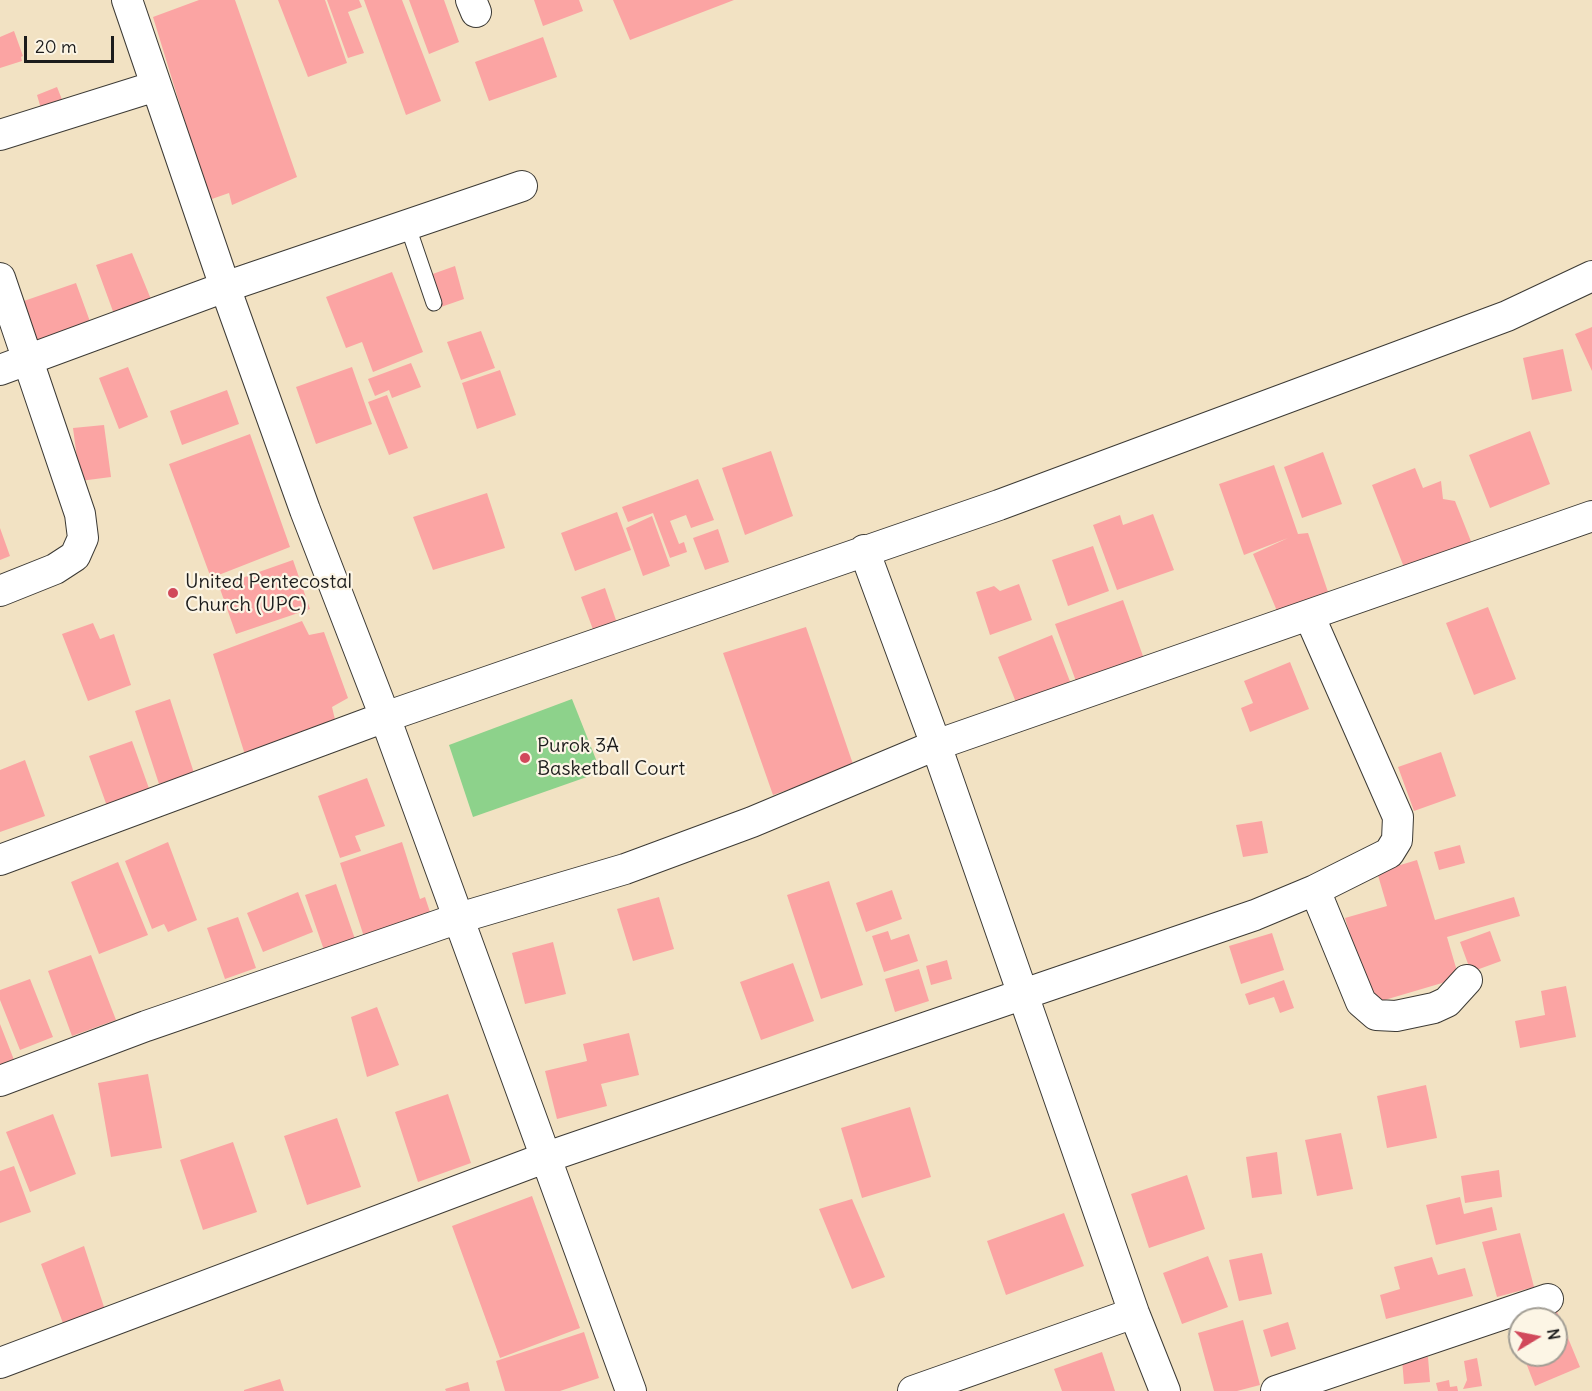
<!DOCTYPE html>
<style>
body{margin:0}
#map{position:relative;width:1592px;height:1391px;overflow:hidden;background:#f2e2c3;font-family:Delius,sans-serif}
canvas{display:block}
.north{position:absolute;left:1508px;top:1307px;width:60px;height:60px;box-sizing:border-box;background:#fcf5e5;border:2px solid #a29e95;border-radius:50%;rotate:80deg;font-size:16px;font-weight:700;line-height:24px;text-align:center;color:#1c1c1c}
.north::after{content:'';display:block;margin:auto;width:21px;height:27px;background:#d1495b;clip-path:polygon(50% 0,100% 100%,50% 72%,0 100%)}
.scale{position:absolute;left:24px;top:36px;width:90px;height:27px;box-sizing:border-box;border:3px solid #1c1c1c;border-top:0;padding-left:8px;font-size:18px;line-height:21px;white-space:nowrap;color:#1c1c1c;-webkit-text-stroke:4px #fcf5e5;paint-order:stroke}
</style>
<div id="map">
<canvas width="1592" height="1391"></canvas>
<div class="north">N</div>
<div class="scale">20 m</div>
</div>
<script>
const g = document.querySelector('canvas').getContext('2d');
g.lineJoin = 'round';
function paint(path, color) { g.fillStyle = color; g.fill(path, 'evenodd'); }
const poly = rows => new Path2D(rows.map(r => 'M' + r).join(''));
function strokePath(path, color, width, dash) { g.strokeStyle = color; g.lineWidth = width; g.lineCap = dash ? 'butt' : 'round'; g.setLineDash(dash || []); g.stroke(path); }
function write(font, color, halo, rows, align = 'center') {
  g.font = font + ' Delius,sans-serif'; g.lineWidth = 4.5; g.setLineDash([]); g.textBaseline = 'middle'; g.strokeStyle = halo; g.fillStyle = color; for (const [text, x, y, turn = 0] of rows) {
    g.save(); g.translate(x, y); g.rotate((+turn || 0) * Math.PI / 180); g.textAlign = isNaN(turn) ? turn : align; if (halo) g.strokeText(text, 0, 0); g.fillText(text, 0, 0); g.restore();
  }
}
paint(poly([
 [572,699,601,772,473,817,449,745]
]), '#8dd28b');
paint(poly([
 [199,0,235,0,297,177,232,205,229,193,209,200,153,17],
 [278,0,325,0,347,63,308,77],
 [327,0,359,0,362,7,348,12,364,53,348,58],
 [364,0,402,0,441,101,406,115],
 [409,0,444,0,459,42,429,54],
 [534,0,579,0,583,11,543,26],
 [613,0,734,0,630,40],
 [14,31,23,56,21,57,22,61,0,68,0,37],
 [543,37,557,77,489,101,475,62],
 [57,87,67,112,44,119,37,95],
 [132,253,155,309,118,325,96,265],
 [455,266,464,299,438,308,427,276],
 [392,272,423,352,373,372,362,342,346,348,326,297],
 [76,283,92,327,37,350,21,302],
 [1592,327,1592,371,1575,334],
 [481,331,495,368,461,380,447,342],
 [1563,349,1572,391,1532,400,1523,358],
 [411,363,421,387,392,398,389,390,375,396,368,379],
 [128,367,148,417,119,429,99,378],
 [352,367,372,424,316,444,296,387],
 [500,370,516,415,477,429,462,383],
 [227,390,239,424,182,445,170,411],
 [387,395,408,448,389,455,368,402],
 [104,425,111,477,80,481,73,428],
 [1530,431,1550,484,1490,508,1469,455],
 [250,434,290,547,211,578,169,464],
 [771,451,793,516,745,535,722,468],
 [1323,452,1342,504,1302,518,1284,467],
 [1274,465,1298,534,1308,533,1328,592,1277,611,1253,554,1288,538,1244,555,1219,484],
 [1415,468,1423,488,1441,481,1443,499,1455,501,1474,549,1407,575,1372,485],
 [698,479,714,520,691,528,686,515,670,521,679,544,684,542,687,552,670,558,653,513,628,522,622,507],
 [487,493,505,548,433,570,413,517],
 [617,512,631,550,575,571,561,533],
 [1153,514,1174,570,1117,590,1093,525,1120,515,1123,525],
 [652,516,670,566,643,576,626,528],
 [0,528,10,556,0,560],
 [718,529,729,562,705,570,693,538],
 [1093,546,1109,591,1068,606,1052,560],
 [293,560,310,609,236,634,219,586],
 [1019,584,1032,620,990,635,976,592,994,586,1000,591],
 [605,588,618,626,595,635,581,597],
 [1123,600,1144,659,1077,684,1055,624],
 [1488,607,1516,679,1474,695,1446,623],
 [302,621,309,635,324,632,348,698,332,707,337,728,247,761,213,654],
 [93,623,100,639,114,634,131,685,88,701,62,634],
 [806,627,854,767,773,795,723,653],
 [1052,635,1071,684,1017,705,998,657],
 [1290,662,1309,709,1250,732,1241,708,1253,703,1244,681],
 [170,699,194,773,159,784,135,711],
 [132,741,151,794,108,809,89,756],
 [1441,752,1456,796,1414,811,1398,767],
 [25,760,45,816,0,832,0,770],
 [367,778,385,826,355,836,361,851,340,858,318,796],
 [1262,821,1268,853,1243,857,1236,825],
 [168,842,197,920,168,932,164,924,152,929,125,861],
 [402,842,420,899,425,897,434,924,367,946,340,863],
 [1460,845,1465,863,1439,870,1434,852],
 [1417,860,1435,920,1514,897,1520,916,1447,937,1459,978,1371,1004,1345,918,1387,906,1377,872],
 [118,862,148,935,99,954,71,882],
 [829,881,863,985,821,999,787,895],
 [336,884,356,942,325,953,305,895],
 [892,890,902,919,866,932,856,903],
 [298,892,313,932,263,952,247,913],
 [659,897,674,949,633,961,617,909],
 [238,917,256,968,225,979,207,928],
 [888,931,891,940,909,934,918,961,884,972,872,936],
 [1490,931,1501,961,1471,972,1460,942],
 [1272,933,1284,970,1241,984,1229,946],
 [553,942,566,994,525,1004,512,953],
 [91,955,116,1020,72,1036,48,971],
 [947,960,952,979,931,985,926,966],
 [793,963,814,1021,761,1040,740,982],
 [919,969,929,1001,895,1012,885,979],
 [30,979,53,1037,20,1050,0,1000,0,990],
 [1284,980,1294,1008,1280,1013,1274,997,1249,1005,1245,994],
 [1566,986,1576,1037,1520,1048,1515,1021,1545,1015,1541,991],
 [377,1007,399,1065,367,1077,351,1017],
 [0,1024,16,1065,0,1071],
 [629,1033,639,1075,601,1084,607,1106,557,1119,545,1071,587,1061,583,1044],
 [148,1074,162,1148,111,1157,98,1083],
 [1426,1085,1437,1138,1387,1148,1377,1096],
 [448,1094,471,1163,418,1182,395,1112],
 [910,1107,931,1177,862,1198,841,1128],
 [53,1114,76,1174,30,1192,6,1132],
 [337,1118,361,1187,307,1205,284,1136],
 [1341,1133,1353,1189,1317,1196,1305,1140],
 [233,1142,257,1212,203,1230,180,1160],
 [1277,1152,1282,1194,1252,1198,1246,1157],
 [14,1166,31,1212,0,1223,0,1171],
 [1499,1170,1502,1197,1465,1203,1461,1176],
 [1187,1175,1205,1229,1149,1248,1131,1194],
 [532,1196,580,1328,500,1358,452,1226],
 [1460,1197,1464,1214,1492,1207,1497,1230,1436,1245,1426,1205],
 [852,1199,885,1277,852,1289,819,1209],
 [1064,1213,1084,1266,1006,1295,987,1241],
 [1520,1233,1534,1287,1497,1297,1482,1242],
 [84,1246,105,1310,64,1326,41,1264],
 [1262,1253,1272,1294,1239,1301,1229,1260],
 [1208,1256,1228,1307,1182,1324,1163,1273],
 [1432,1257,1438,1275,1465,1268,1473,1296,1386,1319,1380,1295,1400,1289,1394,1267],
 [1556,1309,1580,1367,1535,1386,1523,1355,1556,1355,1556,1319,1533,1319],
 [1243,1320,1260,1385,1237,1391,1214,1391,1198,1333],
 [1288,1322,1296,1349,1271,1357,1263,1330],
 [1520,1324,1520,1349,1511,1328],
 [584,1332,599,1378,560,1391,505,1391,496,1361],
 [1102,1352,1115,1391,1062,1391,1054,1369],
 [1428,1357,1430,1382,1404,1384,1402,1359],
 [1477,1358,1482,1386,1463,1389,1467,1380,1464,1361],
 [280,1379,284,1391,244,1391,244,1390],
 [1449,1380,1450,1387,1457,1386,1458,1391,1438,1391,1436,1383],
 [468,1382,470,1391,446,1391,445,1389]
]), '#fba4a3');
const service = poly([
 [407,224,434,303]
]);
const minor = poly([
 [127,0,225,287,305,510,385,717,631,1391],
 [471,0,476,12],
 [0,135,156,86],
 [0,278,80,514,83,538,75,556,55,569,0,591],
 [0,370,225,287,522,186],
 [864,550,936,745,1134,1313,1165,1391],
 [0,860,385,717,999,505,1507,316,1592,276],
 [1315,890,1361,1002,1376,1015,1396,1016,1434,1008,1447,1002,1467,980],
 [0,1081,146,1026,459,918,625,869,752,822,936,745,1592,516],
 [0,1363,547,1157,1255,915,1315,890,1389,853,1397,840,1398,817,1309,615],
 [913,1391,1134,1313],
 [1276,1391,1548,1299]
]);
strokePath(service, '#3c3a35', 17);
strokePath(minor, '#3c3a35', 32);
strokePath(service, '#fff', 15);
strokePath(minor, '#fff', 30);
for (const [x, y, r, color] of [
 [173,593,6,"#d1495b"],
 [525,758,6,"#d1495b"]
]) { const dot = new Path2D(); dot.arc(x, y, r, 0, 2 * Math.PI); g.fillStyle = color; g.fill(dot); strokePath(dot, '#fcf5e5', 2); }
write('20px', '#1c1c1c', '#fcf5e5', [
 ["United Pentecostal",185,582],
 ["Church (UPC)",185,605],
 ["Purok 3A",537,746],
 ["Basketball Court",537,769]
], 'left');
</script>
